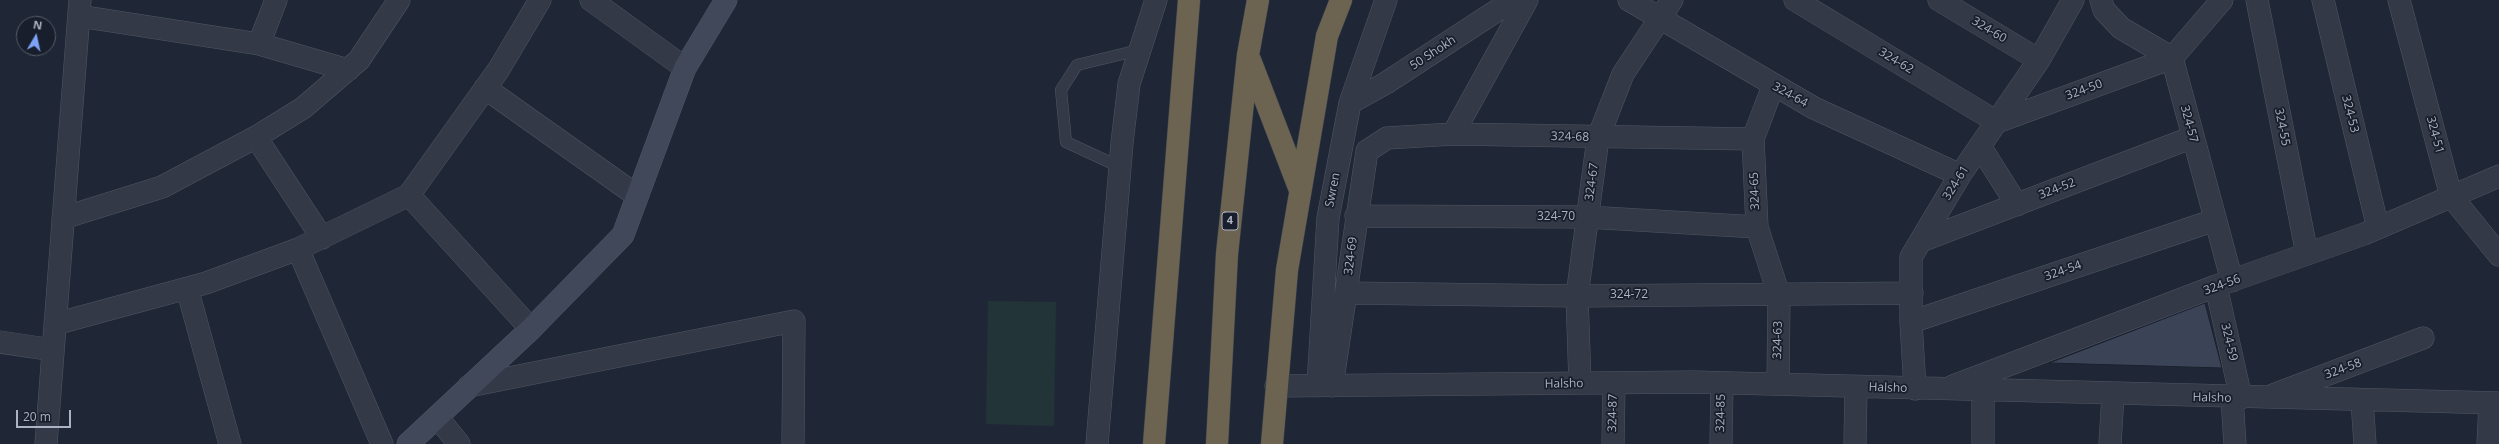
<!DOCTYPE html>
<style>
body{margin:0}
#map{position:relative;width:2499px;height:444px;overflow:hidden;background:#1f2736;font-family:"Open Sans",sans-serif}
canvas{display:block}
.north{position:absolute;left:16px;top:16px;width:40px;height:40px;box-sizing:border-box;background:#181e2b;border:1px solid #535a68;border-radius:50%;rotate:9deg;font-size:11px;font-weight:700;line-height:16px;text-align:center;color:#acb3c4}
.north::after{content:'';display:block;margin:auto;width:14px;height:18px;background:#7ea2f7;clip-path:polygon(50% 0,100% 100%,50% 72%,0 100%)}
.scale{position:absolute;left:16px;top:410px;width:55px;height:18px;box-sizing:border-box;border:2px solid #acb3c4;border-top:0;padding-left:5px;font-size:12px;line-height:14px;white-space:nowrap;color:#acb3c4;-webkit-text-stroke:3px #181e2b;paint-order:stroke}
</style>
<div id="map">
<canvas width="2499" height="444"></canvas>
<div class="north">N</div>
<div class="scale">20 m</div>
</div>
<script>
const g = document.querySelector('canvas').getContext('2d');
g.lineJoin = 'round';
function paint(path, color) { g.fillStyle = color; g.fill(path, 'evenodd'); }
const poly = rows => new Path2D(rows.map(r => 'M' + r).join(''));
function strokePath(path, color, width, dash) { g.strokeStyle = color; g.lineWidth = width; g.lineCap = dash ? 'butt' : 'round'; g.setLineDash(dash || []); g.stroke(path); }
function write(font, color, halo, rows, align = 'center') {
  g.font = font + ' "Open Sans",sans-serif'; g.lineWidth = 3.5; g.setLineDash([]); g.textBaseline = 'middle'; g.strokeStyle = halo; g.fillStyle = color; for (const [text, x, y, turn = 0] of rows) {
    g.save(); g.translate(x, y); g.rotate((+turn || 0) * Math.PI / 180); g.textAlign = isNaN(turn) ? turn : align; if (halo) g.strokeText(text, 0, 0); g.fillText(text, 0, 0); g.restore();
  }
}
paint(poly([
 [988,301,1056,302,1054,426,986,424]
]), '#223438');
const building = poly([
 [2205,303,2222,368,2049,363,2205,303]
]);
paint(building, '#3b4457');
strokePath(building, '#1a202d', 1);
const lane = poly([
 [1120,167,1066,142,1061,90,1077,65,1139,50]
]);
const street = poly([
 [591,0,685,68],
 [1629,0,1814,108,1960,175],
 [1795,0,1997,122,2172,58,2222,0],
 [1939,0,2039,60],
 [2101,0,2104,10,2121,28,2172,58,2232,281],
 [2257,0,2307,254],
 [2323,0,2378,228],
 [2399,0,2451,196,2499,255],
 [79,16,259,44,348,70],
 [259,44,276,0],
 [1773,86,1753,139,1757,227,1779,295,1778,384],
 [485,88,636,195],
 [1350,103,1386,83,1513,0],
 [1453,134,1527,0],
 [256,137,322,238],
 [1980,146,2017,205],
 [409,195,531,329],
 [1356,216,1587,217,1757,227],
 [63,218,162,187,256,137,303,108,359,60,399,0],
 [1921,241,2193,137],
 [298,249,382,444],
 [2216,286,2241,398],
 [187,288,230,444],
 [1347,293,1577,296,1912,293],
 [1911,322,2215,220],
 [55,324,206,283,298,249,409,195,499,69,540,0],
 [0,342,53,350],
 [1580,383,1577,296,1598,138,1623,74,1672,0],
 [469,386,794,321,793,444],
 [1276,386,1694,382,2499,403],
 [1318,386,1328,218,1350,103,1386,0],
 [1332,386,1367,151,1387,138,1453,134,1753,139],
 [1953,386,2216,286,2364,234,2499,176],
 [1915,389,1911,322,1911,257,1960,175,2039,60,2073,0],
 [2273,395,2423,338],
 [2232,398,2235,444],
 [2362,401,2365,444],
 [438,418,459,444],
 [46,444,80,0],
 [1097,444,1122,143,1129,84,1156,0],
 [1613,444,1614,383],
 [1721,444,1722,383],
 [1855,444,1856,387],
 [1983,444,1983,391],
 [2110,444,2113,395],
 [2488,444,2490,403]
]);
const secondary = poly([
 [408,444,531,329,623,235,685,68,726,0]
]);
const highway = poly([
 [1250,60,1300,190],
 [1154,444,1189,0],
 [1217,444,1227,254,1248,55,1258,0],
 [1272,444,1287,270,1327,36,1341,0]
]);
strokePath(lane, '#505665', 12);
strokePath(street, '#505665', 23);
strokePath(secondary, '#505665', 23);
strokePath(highway, '#3d4351', 23);
strokePath(lane, '#333946', 11);
strokePath(street, '#333946', 22);
strokePath(secondary, '#414859', 22);
strokePath(highway, '#6c6450', 22);
for (const [x, y, w] of [
 [1230,221,16]
]) { const box = new Path2D(); box.roundRect(x - w / 2, y - 9, w, 18, 3); g.fillStyle = '#181e2b'; g.fill(box); strokePath(box, '#acb3c4', 1); }
write('bold 11px', '#acb3c4', null, [
 ["4",1230,221]
]);
write('12px', '#acb3c4', '#181e2b', [
 ["324-60",1989,30,31],
 ["50 Shokh",1433,53,-33],
 ["324-62",1896,61,31],
 ["324-50",2084,90,-20],
 ["324-64",1790,95,29],
 ["324-53",2350,114,76],
 ["324-57",2189,124,75],
 ["324-55",2282,127,79],
 ["324-51",2435,135,75],
 ["324-68",1570,137,1],
 ["324-67",1592,182,-82],
 ["324-61",1956,183,-58],
 ["324-52",2057,189,-21],
 ["Swren",1333,190,-79],
 ["324-65",1755,191,-92],
 ["324-70",1556,217],
 ["324-69",1351,256,-83],
 ["324-54",2063,271,-19],
 ["324-56",2222,285,-20],
 ["324-72",1629,295],
 ["324-63",1778,340,-89],
 ["324-59",2229,342,77],
 ["324-58",2343,369,-20],
 ["Halsho",1564,384,-1],
 ["Halsho",1888,388,2],
 ["Halsho",2212,398,1],
 ["324-87",1613,413,-89],
 ["324-85",1721,413,-89]
]);
</script>
